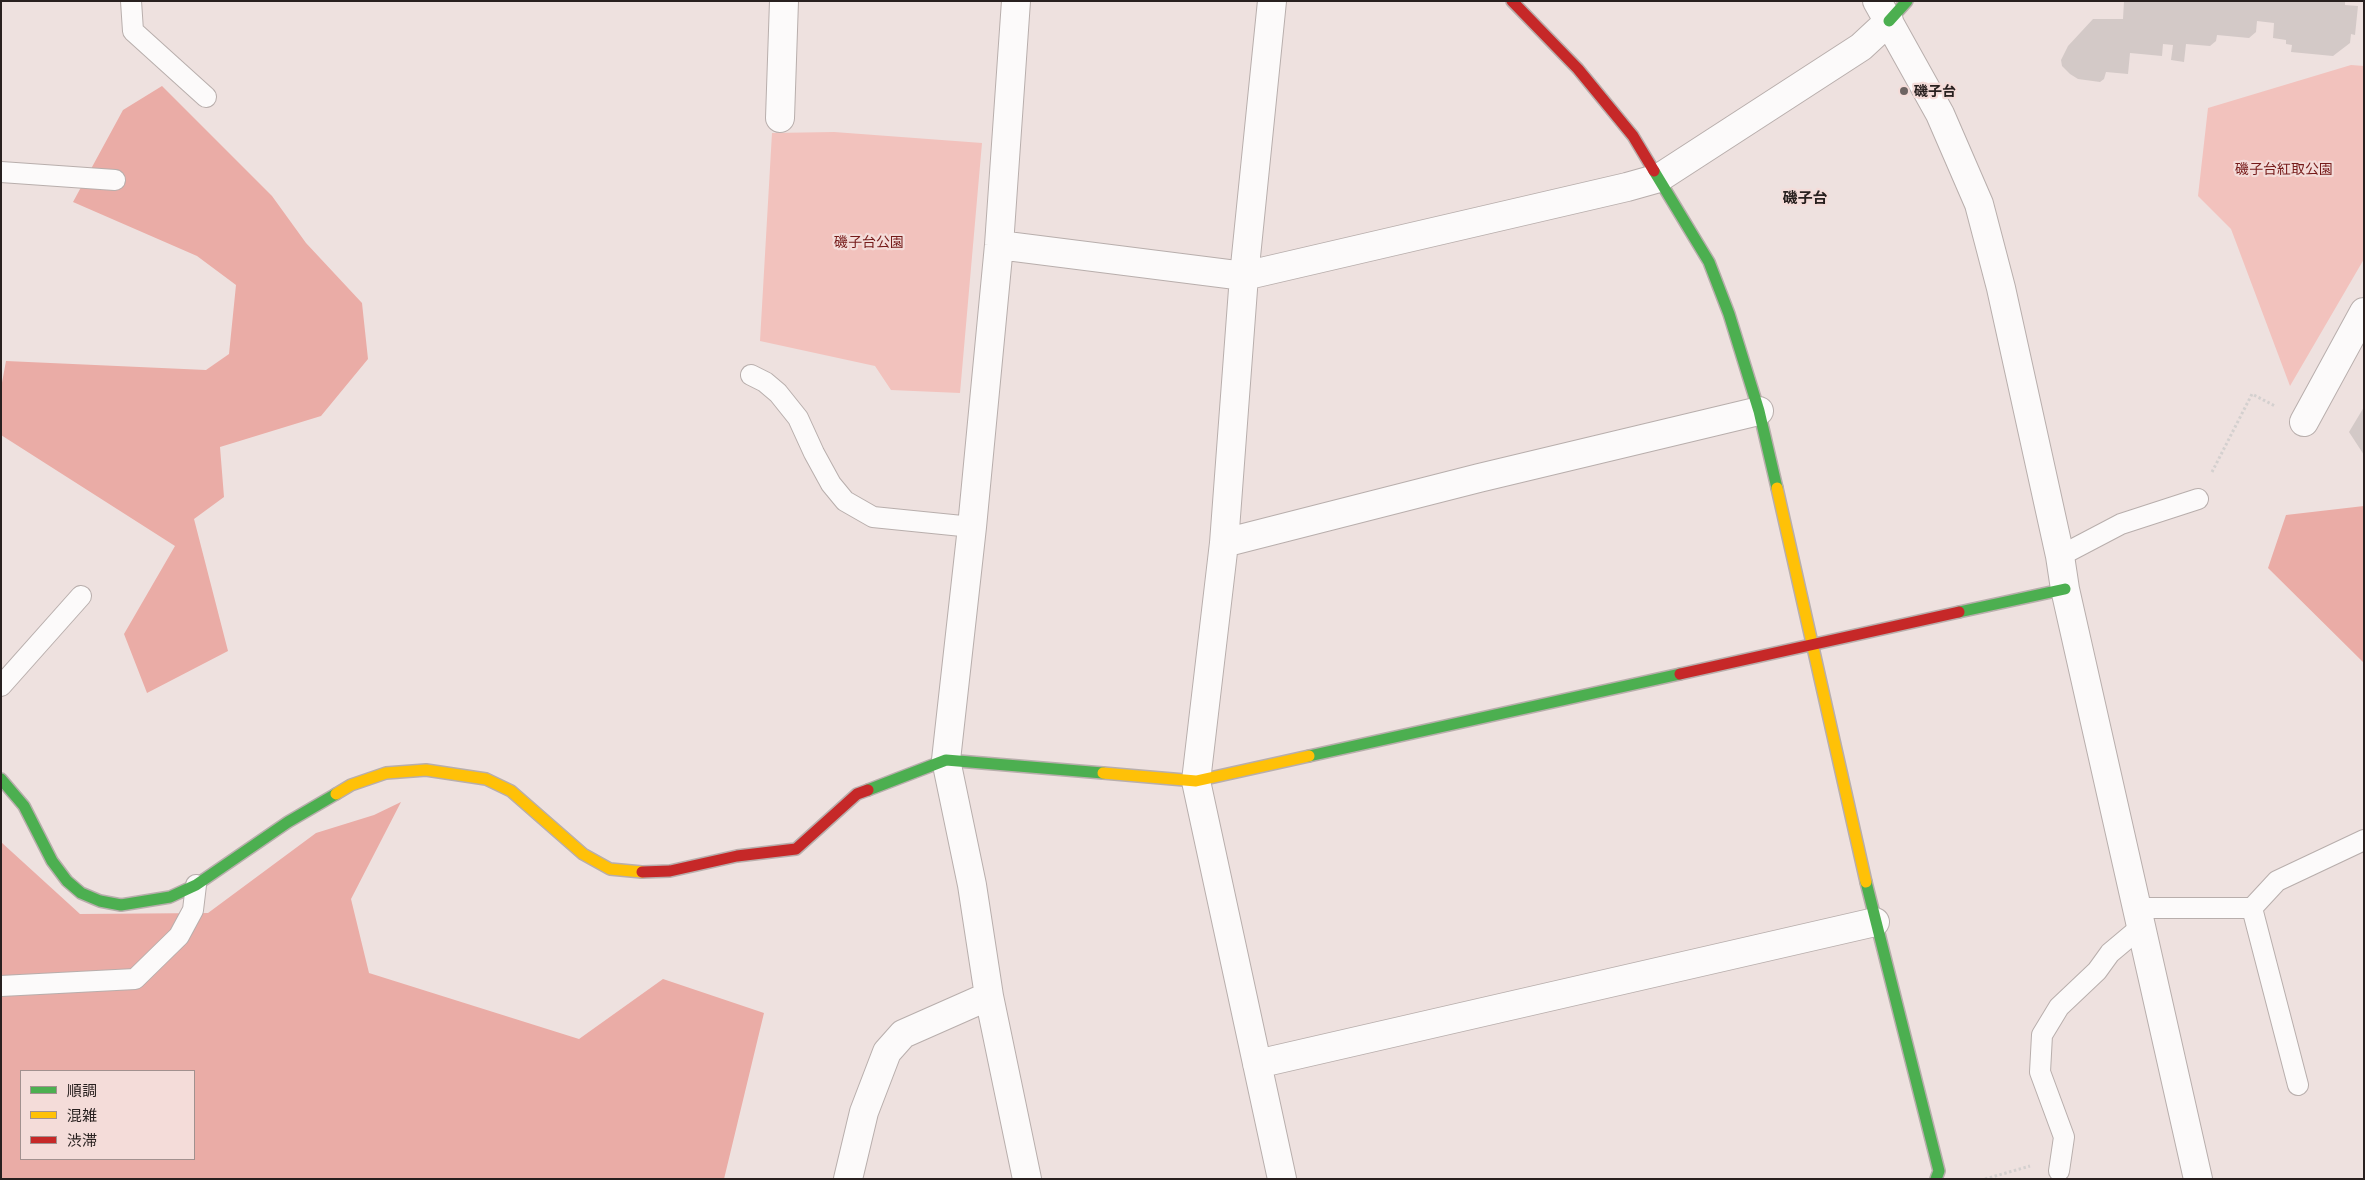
<!DOCTYPE html>
<meta charset="utf-8">
<style>
body{margin:0}
#map{position:relative;width:2365px;height:1180px;overflow:hidden;background:#eee1df;font-family:Barlow,"Noto Sans JP",sans-serif}
canvas{display:block}
.frame{position:absolute;inset:0;border:2px solid #28201f;pointer-events:none}
.legend{position:absolute;left:20px;top:1070px;width:175px;height:90px;box-sizing:border-box;background:#f4dcd9;border:1px solid #a2918f;margin:0;padding:6px 9px;list-style:none;font-size:15px;color:#28201f}
.legend li{display:flex;align-items:center;gap:10px;height:25px}
.legend b{width:25px;border:1px solid #a2918f}
</style>
<div id="map">
<canvas width="2365" height="1180"></canvas>
<div class="frame"></div>
<ul class="legend">
<li><b style="height:6px;background:#4caf50"></b>順調</li>
<li><b style="height:6px;background:#ffc107"></b>混雑</li>
<li><b style="height:6px;background:#c62828"></b>渋滞</li>
</ul>
</div>
<script>
const g = document.querySelector('canvas').getContext('2d');
g.lineJoin = 'round';
function paint(path, color) { g.fillStyle = color; g.fill(path, 'evenodd'); }
const poly = rows => new Path2D(rows.map(r => 'M' + r).join(''));
function strokePath(path, color, width, dash) { g.strokeStyle = color; g.lineWidth = width; g.lineCap = dash ? 'butt' : 'round'; g.setLineDash(dash || []); g.stroke(path); }
function write(font, color, halo, rows, align = 'center') {
  g.font = font + ' Barlow,"Noto Sans JP",sans-serif'; g.lineWidth = 4.5; g.setLineDash([]); g.textBaseline = 'middle'; g.strokeStyle = halo; g.fillStyle = color; for (const [text, x, y, turn = 0] of rows) {
    g.save(); g.translate(x, y); g.rotate((+turn || 0) * Math.PI / 180); g.textAlign = isNaN(turn) ? turn : align; if (halo) g.strokeText(text, 0, 0); g.fillText(text, 0, 0); g.restore();
  }
}
paint(poly([
 [2351,65,2364,66,2364,259,2290,386,2231,229,2198,196,2208,108],
 [834,132,982,143,960,393,891,390,875,366,760,341,772,133]
]), '#f2c2bd');
paint(poly([
 [162,86,272,196,306,243,362,303,368,359,321,416,220,447,224,497,194,519,228,651,147,693,124,634,175,546,1,435,1,388,6,361,206,370,229,354,236,285,197,256,73,202,123,110],
 [2364,506,2364,663,2268,568,2286,515],
 [401,802,351,899,369,973,579,1039,663,979,764,1013,724,1179,1,1179,1,842,80,914,208,913,316,833,374,815],
 [21,1071,194,1071,194,1159,21,1159]
]), '#eaaca6');
paint(poly([
 [2124,1,2345,1,2345,5,2358,6,2355,35,2351,34,2350,43,2333,56,2291,52,2292,45,2286,44,2286,40,2273,38,2274,23,2257,21,2256,32,2249,38,2217,35,2216,41,2210,46,2186,44,2184,62,2171,60,2173,45,2163,44,2162,56,2130,53,2128,74,2106,72,2104,79,2100,82,2078,79,2070,74,2062,66,2061,60,2068,46,2093,19,2123,19],
 [2364,407,2364,455,2349,432]
]), '#d3c9c7');
const lane = poly([
 [131,1,133,31,206,97],
 [1,172,115,180],
 [751,375,765,382,778,393,798,418,814,453,831,484,845,501,873,517,972,527],
 [2060,556,2121,524,2198,499],
 [1,686,81,596],
 [2136,908,2252,908,2277,881,2364,840],
 [2252,908,2298,1085],
 [1,986,135,979,179,936,193,910,196,885],
 [2059,1171,2064,1137,2040,1072,2042,1035,2059,1007,2097,971,2110,953,2141,927]
]);
const street = poly([
 [1016,1,999,245,972,527,946,760,972,885,989,996,1027,1179],
 [1272,1,1244,276,1224,543,1196,781,1282,1179],
 [1877,1,1940,114,1979,204,2001,288,2060,556,2065,589,2198,1179],
 [780,118,784,1],
 [999,245,1244,276,1627,187,1659,178,1861,47,1889,21],
 [2304,422,2364,312],
 [1224,543,1479,478,1759,411],
 [1257,1064,1875,922],
 [848,1179,864,1112,887,1052,903,1034,989,996]
]);
const fast = poly([
 [1889,21,1907,1],
 [1654,171,1709,262,1729,314,1759,411,1777,488],
 [1959,612,2065,589],
 [1309,756,1680,674],
 [1,779,24,806,52,861,67,881,81,893,100,901,121,905,170,897,196,885,288,822,336,794],
 [868,790,946,760,1103,773],
 [1866,882,1939,1171,1936,1179]
]);
const slow = poly([
 [1777,488,1866,882],
 [1103,773,1196,781,1309,756],
 [336,794,351,785,386,773,426,770,486,779,511,791,583,854,610,869,642,872]
]);
const jam = poly([
 [1512,1,1578,69,1633,136,1654,171],
 [1680,674,1959,612],
 [642,872,670,871,737,856,796,849,857,794,868,790]
]);
strokePath(lane, '#b8aeac', 22);
strokePath(street, '#b8aeac', 30);
strokePath(fast, '#b8aeac', 14);
strokePath(slow, '#b8aeac', 14);
strokePath(jam, '#b8aeac', 14);
strokePath(poly([
 [2212,472,2252,394,2275,406],
 [1985,1179,2030,1166]
]), '#d4d0cf', 3, [2.5, 2.5]);
strokePath(lane, '#fcfafa', 20);
strokePath(street, '#fcfafa', 28);
strokePath(fast, '#4caf50', 11);
strokePath(slow, '#ffc107', 11);
strokePath(jam, '#c62828', 11);
for (const [x, y, r, color] of [
 [1904,91,5,"#6d6462"]
]) { const dot = new Path2D(); dot.arc(x, y, r, 0, 2 * Math.PI); g.fillStyle = color; g.fill(dot); strokePath(dot, '#f4dcd9', 2); }
write('bold 14px', '#28201f', '#f4dcd9', [
 ["磯子台",1914,91]
], 'left');
write('14px', '#751a19', '#f4dcd9', [
 ["磯子台紅取公園",2284,169],
 ["磯子台公園",869,242]
]);
write('bold 15px', '#28201f', '#f4dcd9', [
 ["磯子台",1805,198]
]);
</script>
